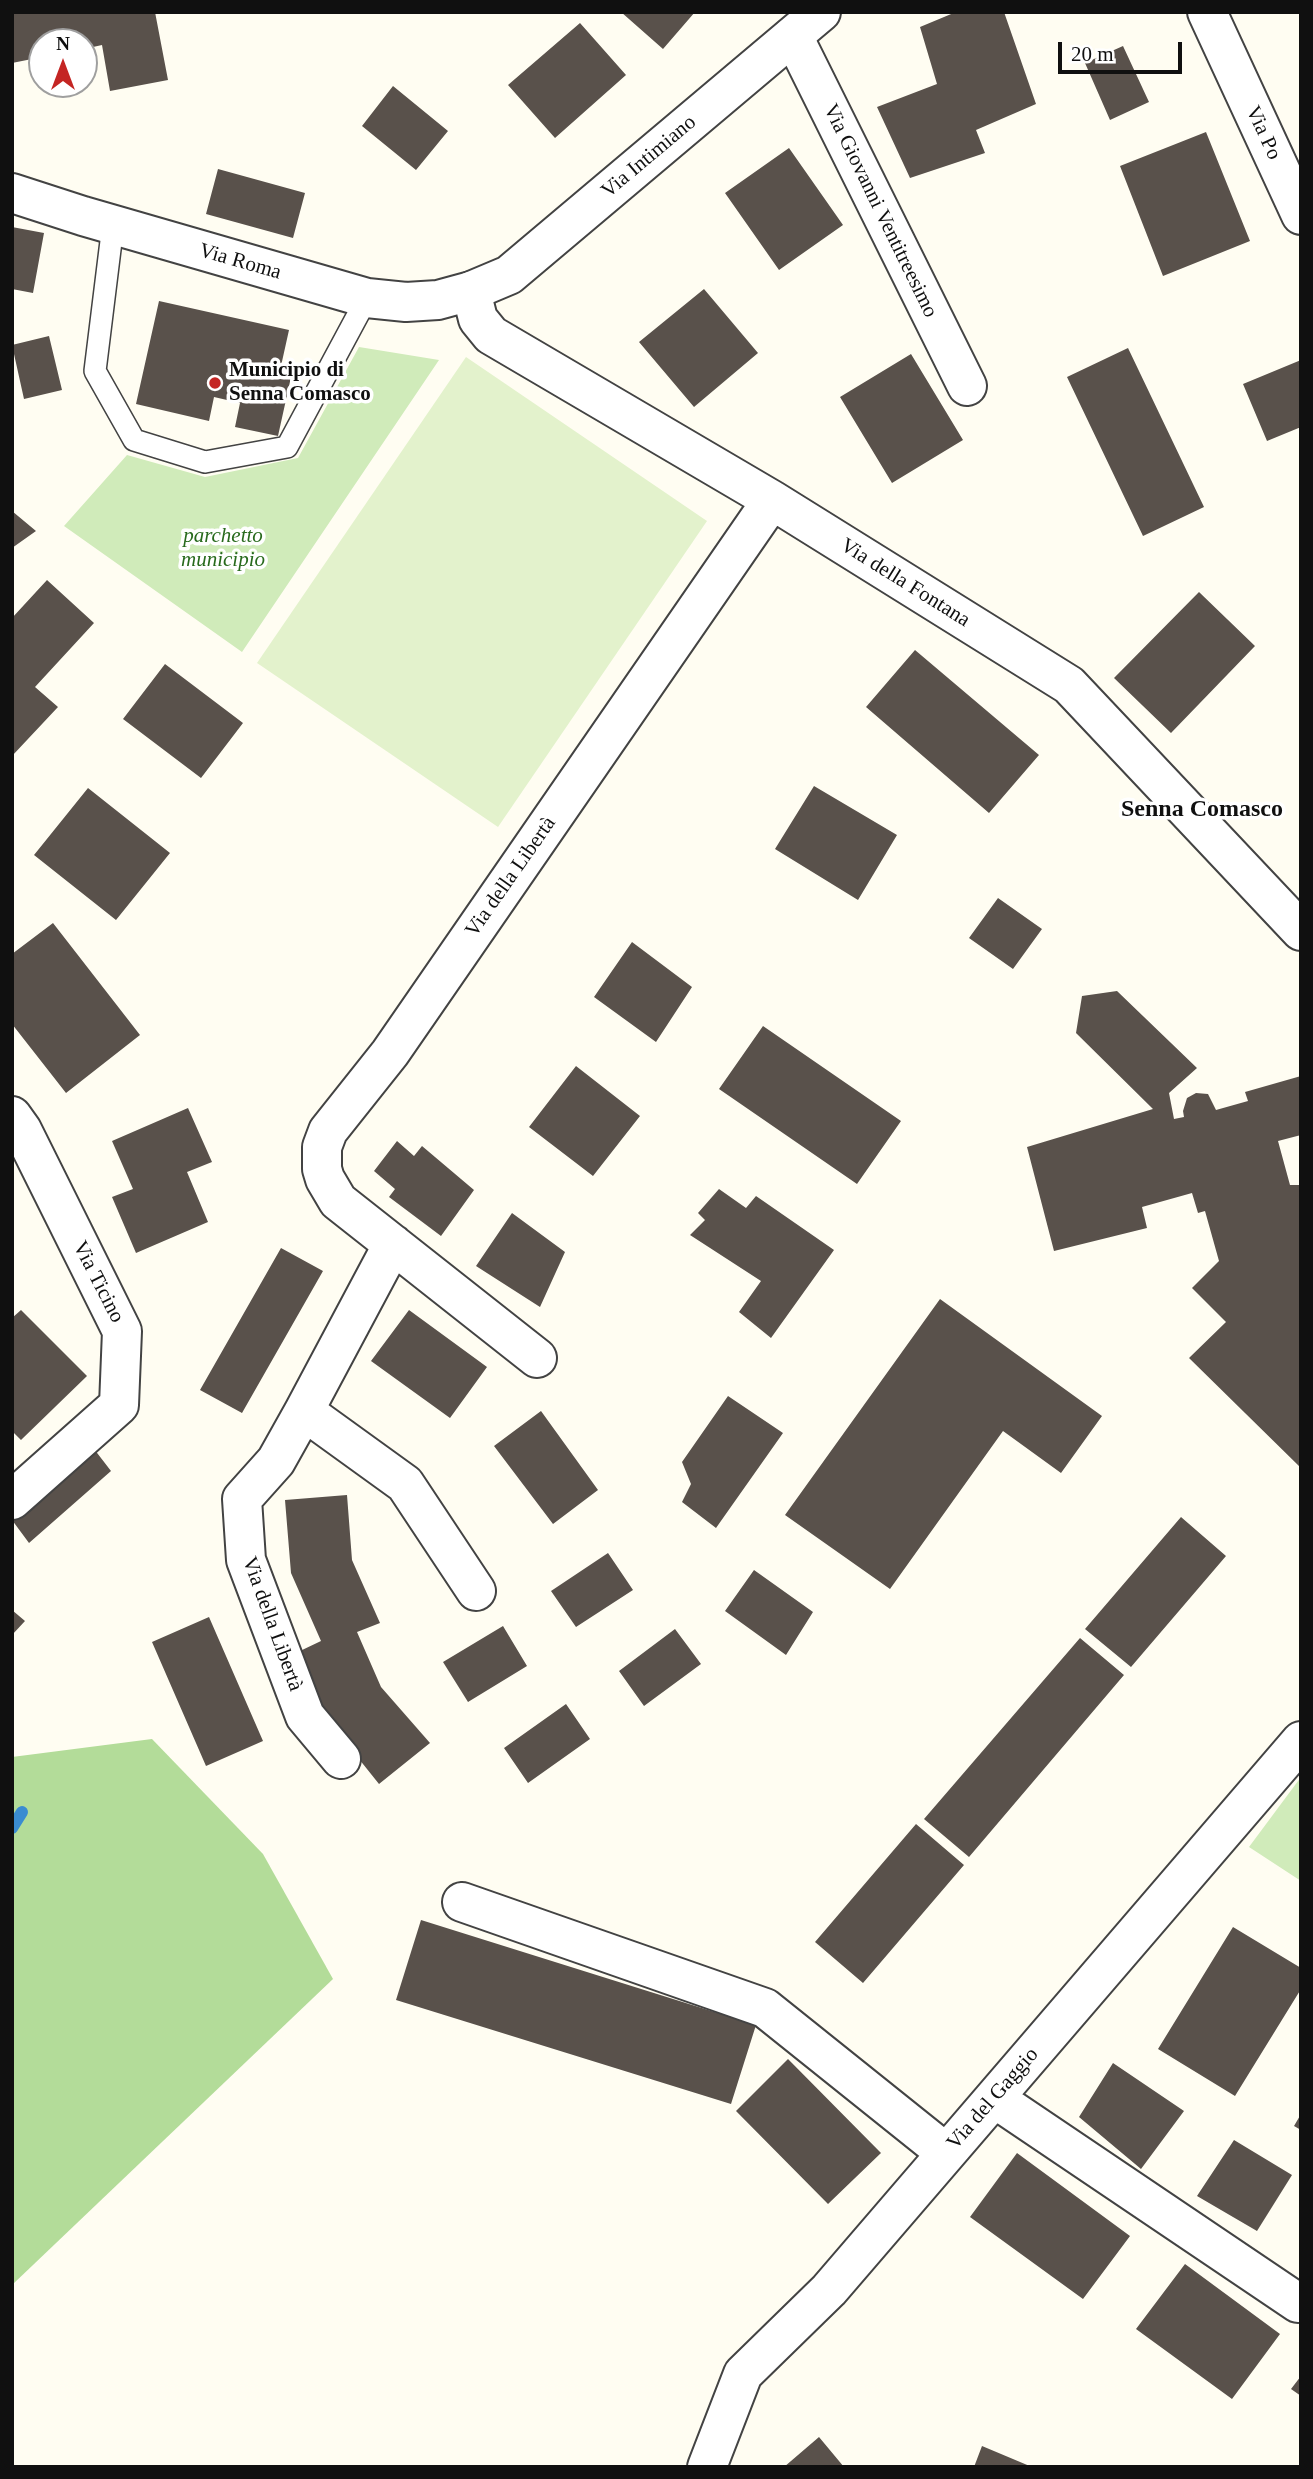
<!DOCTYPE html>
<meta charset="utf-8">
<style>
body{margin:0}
#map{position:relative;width:1313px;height:2479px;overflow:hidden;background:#fffdf2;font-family:Georgia,serif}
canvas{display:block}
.frame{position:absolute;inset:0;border:14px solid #101010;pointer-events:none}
.north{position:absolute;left:28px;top:28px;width:70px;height:70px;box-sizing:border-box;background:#fff;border:2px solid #9f9f9f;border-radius:50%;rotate:0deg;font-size:19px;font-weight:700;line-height:28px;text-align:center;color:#101010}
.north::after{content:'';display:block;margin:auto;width:24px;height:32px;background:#c42523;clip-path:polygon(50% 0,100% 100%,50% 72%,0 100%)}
.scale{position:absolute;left:1058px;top:42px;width:124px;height:32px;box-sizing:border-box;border:4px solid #101010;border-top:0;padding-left:9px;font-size:21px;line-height:24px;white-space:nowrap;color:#101010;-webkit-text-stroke:5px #fff;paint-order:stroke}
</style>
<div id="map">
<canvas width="1313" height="2479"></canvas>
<div class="frame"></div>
<div class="north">N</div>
<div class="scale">20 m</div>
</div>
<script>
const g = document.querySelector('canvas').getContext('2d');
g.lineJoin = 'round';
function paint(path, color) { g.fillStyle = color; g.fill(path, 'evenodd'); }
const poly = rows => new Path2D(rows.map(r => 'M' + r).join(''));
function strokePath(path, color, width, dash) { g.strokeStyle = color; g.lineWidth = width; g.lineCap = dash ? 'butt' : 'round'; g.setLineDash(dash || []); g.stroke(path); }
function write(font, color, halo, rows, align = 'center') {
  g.font = font + ' Georgia,serif'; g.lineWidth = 7; g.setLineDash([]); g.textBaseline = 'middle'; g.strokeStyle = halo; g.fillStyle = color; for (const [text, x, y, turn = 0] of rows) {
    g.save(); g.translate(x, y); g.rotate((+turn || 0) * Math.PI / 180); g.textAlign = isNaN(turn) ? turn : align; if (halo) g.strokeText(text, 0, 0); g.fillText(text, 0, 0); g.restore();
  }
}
paint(poly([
 [359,347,439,360,242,652,64,526,127,455,205,477,298,458],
 [1301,1777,1301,1881,1249,1847]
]), '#d0ebba');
paint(poly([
 [152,1739,263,1854,333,1979,12,2285,12,1757]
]), '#b3dc99');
paint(poly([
 [466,357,707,521,498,827,257,663]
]), '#e3f2cc');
strokePath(poly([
 [12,1828,22,1812]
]), '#3a8cd1', 12);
paint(poly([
 [12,12,155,12,168,80,110,91,102,45,84,49,84,42,42,42,42,57,12,63],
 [621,12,695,12,663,49],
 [956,12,1004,12,1036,104,976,130,985,153,910,178,877,107,937,84,920,27],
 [580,23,626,75,555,138,508,85],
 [1123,46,1149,102,1110,120,1085,63],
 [393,86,448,131,416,170,362,126],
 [1206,132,1250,241,1163,276,1120,166],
 [789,148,843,225,779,270,725,193],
 [218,169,305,193,293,238,206,214],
 [12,227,44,233,33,293,12,289],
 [704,289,758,353,694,407,639,342],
 [159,301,289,330,281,366,293,368,278,436,235,427,240,403,214,397,209,421,136,404],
 [49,336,62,390,24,399,12,345],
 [1128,348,1204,507,1143,536,1067,377],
 [911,354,963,440,892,483,840,397],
 [1301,360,1301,427,1267,441,1243,384],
 [12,511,36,531,12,548],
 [47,580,94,623,35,687,58,707,12,756,12,618],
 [1199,592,1255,646,1171,733,1114,678],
 [915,650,1039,755,989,813,866,707],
 [165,664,243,723,201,778,123,719],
 [814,786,897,835,858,900,775,849],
 [88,788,170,853,116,920,34,855],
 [998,898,1042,929,1013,969,969,938],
 [53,923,140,1035,66,1093,12,1024,12,954],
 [632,942,692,987,656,1042,594,997],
 [1117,991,1197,1068,1169,1093,1174,1119,1184,1117,1183,1111,1187,1098,1196,1093,1208,1094,1216,1110,1248,1101,1245,1092,1301,1076,1301,1135,1278,1141,1290,1185,1301,1185,1301,1468,1189,1358,1226,1322,1192,1288,1219,1261,1205,1211,1198,1213,1192,1193,1142,1207,1147,1228,1054,1251,1027,1147,1153,1109,1076,1033,1082,996],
 [763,1026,901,1121,857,1184,719,1089],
 [576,1066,640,1116,593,1176,529,1127],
 [188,1108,212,1162,187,1172,208,1222,136,1253,112,1197,133,1189,112,1141],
 [397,1141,414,1156,422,1146,474,1190,441,1236,389,1197,395,1189,374,1171],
 [719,1189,746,1208,756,1196,834,1250,771,1338,739,1312,761,1281,690,1235,705,1220,698,1213],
 [512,1213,565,1252,540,1307,476,1266],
 [281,1248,323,1271,242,1413,200,1390],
 [940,1299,1102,1416,1061,1473,1003,1431,890,1589,785,1515],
 [21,1310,87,1376,21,1440,12,1431,12,1318],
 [409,1310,487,1367,450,1418,371,1361],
 [728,1396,783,1433,716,1528,682,1502,691,1484,682,1462],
 [541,1411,598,1490,553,1524,494,1446],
 [84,1436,111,1471,29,1543,12,1520,12,1500],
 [347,1495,352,1560,380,1623,357,1632,381,1687,430,1743,379,1784,327,1719,300,1651,321,1641,291,1573,285,1500],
 [1181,1517,1226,1556,1131,1667,1085,1629],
 [608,1553,633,1590,576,1627,551,1591],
 [754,1570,813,1612,786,1655,725,1611],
 [12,1610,25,1621,12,1635],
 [209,1617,263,1741,206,1766,152,1642],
 [503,1626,527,1666,468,1702,443,1662],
 [675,1629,701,1664,644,1706,619,1671],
 [1080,1638,1124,1675,969,1857,924,1819],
 [566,1704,590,1739,528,1783,504,1748],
 [916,1824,964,1865,863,1983,815,1942],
 [421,1920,756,2025,731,2104,396,2000],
 [1233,1927,1301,1968,1301,1989,1235,2096,1158,2049],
 [788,2059,881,2153,828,2204,736,2111],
 [1113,2063,1184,2111,1141,2169,1079,2117],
 [1301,2114,1301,2130,1294,2126],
 [1234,2140,1292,2175,1257,2231,1197,2196],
 [1017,2153,1130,2236,1083,2299,970,2217],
 [1185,2264,1280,2334,1232,2399,1136,2329],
 [1301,2376,1301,2396,1291,2389],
 [819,2437,844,2467,784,2467],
 [982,2446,1032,2467,974,2467]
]), '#59514b');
const service = poly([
 [113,225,95,371,134,440,205,462,287,447,367,298]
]);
const minor = poly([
 [1207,12,1301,215],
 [793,36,967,386],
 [471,291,478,319,491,335,772,500,1069,685,1301,931],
 [12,1116,22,1130,122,1331,119,1405,12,1500],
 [537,1358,338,1201,325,1179,322,1169,322,1147,328,1131,390,1053,772,500],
 [304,1411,405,1484,476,1591],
 [341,1759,305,1716,246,1560,242,1499,276,1461,304,1411,393,1244],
 [462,1902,765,2008,946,2153],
 [994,2098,1298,2303],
 [707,2467,743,2374,829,2290,1301,1741]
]);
const tertiary = poly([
 [12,193,83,216,367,298,406,302,438,300,471,291,509,275,821,12]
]);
strokePath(service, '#434343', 24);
strokePath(minor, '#434343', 42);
strokePath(tertiary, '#434343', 42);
strokePath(service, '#fff', 21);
strokePath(minor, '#fff', 38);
strokePath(tertiary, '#fff', 38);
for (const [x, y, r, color] of [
 [215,383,7,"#c42523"]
]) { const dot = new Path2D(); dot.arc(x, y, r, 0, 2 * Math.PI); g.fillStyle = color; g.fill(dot); strokePath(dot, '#fff', 2.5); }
write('21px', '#101010', '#fff', [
 ["Via Po",1263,133,65],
 ["Via Intimiano",649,157,-40],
 ["Via Giovanni Ventitreesimo",880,211,64],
 ["Via Roma",240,262,16],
 ["Via della Fontana",905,583,32],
 ["Via della Libertà",511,877,-55],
 ["Via Ticino",98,1282,63],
 ["Via della Libertà",272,1624,70],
 ["Via del Gaggio",993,2099,-49]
]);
write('bold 21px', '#101010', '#fff', [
 ["Municipio di",229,371],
 ["Senna Comasco",229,395]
], 'left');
write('italic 21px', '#286a1d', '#fff', [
 ["parchetto",223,536],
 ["municipio",223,560]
]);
write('bold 24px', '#101010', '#fff', [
 ["Senna Comasco",1202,810]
]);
</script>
